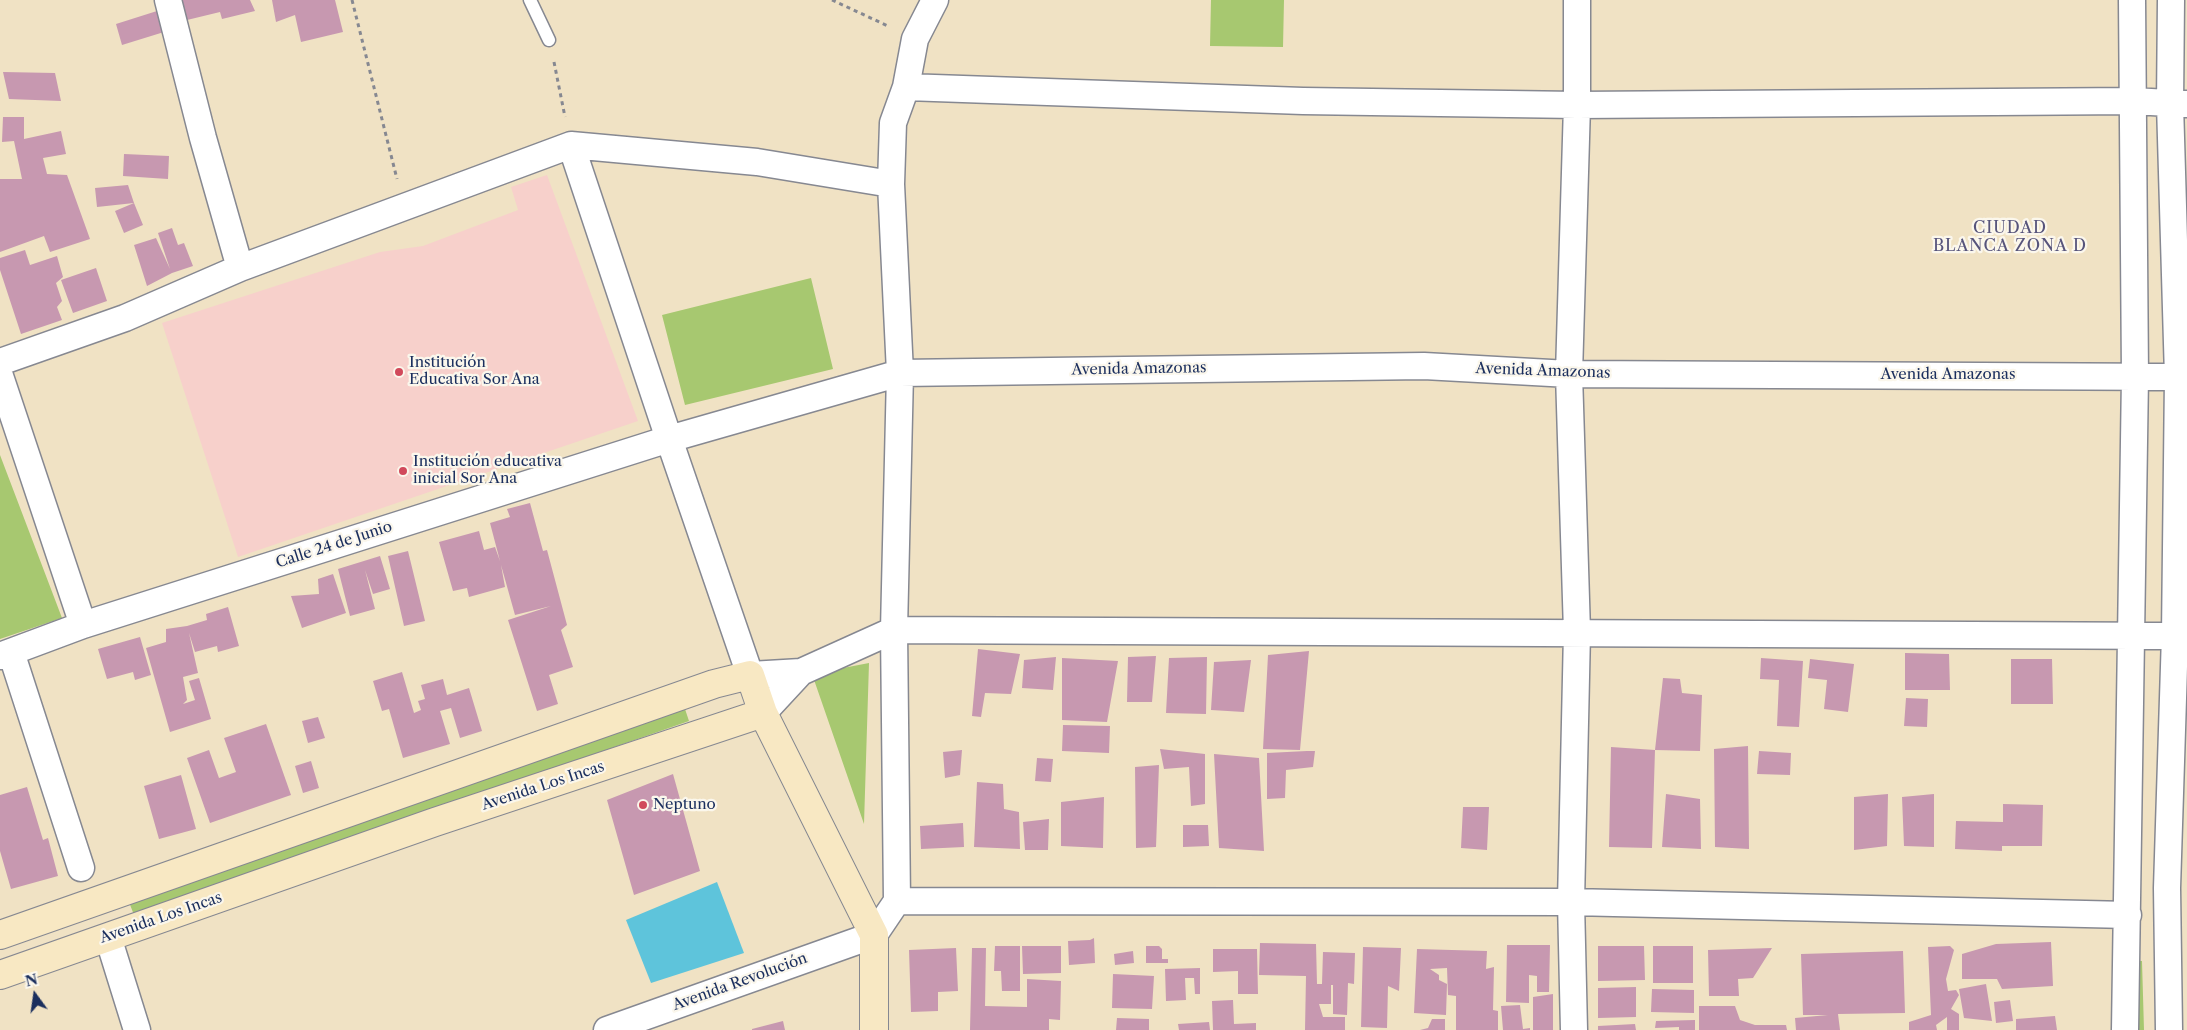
<!DOCTYPE html>
<meta charset="utf-8">
<style>
body{margin:0}
#map{position:relative;width:2187px;height:1030px;overflow:hidden;background:#f0e2c4;font-family:"Libre Caslon Text",serif}
canvas{display:block}
.north{position:absolute;left:10px;top:970px;width:50px;height:50px;-webkit-text-stroke:4px #fbf7ec;paint-order:stroke;rotate:346deg;font-size:14px;font-weight:700;line-height:20px;text-align:center;color:#1b2f5e}
.north::after{content:'';display:block;margin:auto;width:18px;height:22px;background:#1b2f5e;clip-path:polygon(50% 0,100% 100%,50% 72%,0 100%)}
</style>
<div id="map">
<canvas width="2187" height="1030"></canvas>
<div class="north">N</div>
</div>
<script>
const g = document.querySelector('canvas').getContext('2d');
g.lineJoin = 'round';
function paint(path, color) { g.fillStyle = color; g.fill(path, 'evenodd'); }
const poly = rows => new Path2D(rows.map(r => 'M' + r).join(''));
function strokePath(path, color, width, dash) { g.strokeStyle = color; g.lineWidth = width; g.lineCap = dash ? 'butt' : 'round'; g.setLineDash(dash || []); g.stroke(path); }
function write(font, color, halo, rows, align = 'center') {
  g.font = font + ' "Libre Caslon Text",serif'; g.lineWidth = 4.5; g.setLineDash([]); g.textBaseline = 'middle'; g.strokeStyle = halo; g.fillStyle = color; for (const [text, x, y, turn = 0] of rows) {
    g.save(); g.translate(x, y); g.rotate((+turn || 0) * Math.PI / 180); g.textAlign = isNaN(turn) ? turn : align; if (halo) g.strokeText(text, 0, 0); g.fillText(text, 0, 0); g.restore();
  }
}
paint(poly([
 [547,175,638,421,238,557,162,323,380,252,423,246,518,210,511,187]
]), '#f7d0cb');
paint(poly([
 [1211,0,1284,0,1283,47,1210,46],
 [811,278,833,369,685,405,662,315],
 [0,455,62,618,0,639],
 [869,663,864,824,812,674],
 [685,709,689,721,134,915,129,902],
 [2123,960,2142,961,2144,1030,2123,1030]
]), '#a7c870');
paint(poly([
 [717,882,744,953,651,983,626,920]
]), '#5ec4db');
paint(poly([
 [182,0,250,0,255,11,222,19,220,12,187,20],
 [272,0,335,0,343,32,301,42,295,15,276,22],
 [157,11,164,32,122,45,116,24],
 [3,72,55,73,61,101,9,99],
 [3,117,24,117,24,139,61,131,66,154,43,158,47,174,67,175,90,239,50,252,44,236,0,252,0,179,22,179,14,141,2,142],
 [124,154,169,156,168,179,123,176],
 [128,185,134,203,97,207,95,188],
 [134,203,143,225,124,233,115,211],
 [172,228,178,245,184,243,193,266,172,273,147,286,134,245,156,238,170,269,158,233],
 [25,250,30,265,57,256,63,277,56,283,62,301,57,307,62,320,21,334,0,270,0,258],
 [96,268,107,301,73,313,61,280],
 [530,503,543,551,547,550,567,625,561,630,573,667,549,675,558,704,537,711,508,620,551,606,515,615,501,565,505,587,469,597,467,588,453,591,439,542,479,531,484,550,495,547,500,561,490,523,510,517,507,509],
 [408,551,425,621,404,626,388,556],
 [380,556,390,589,373,594,365,570,375,609,350,616,338,569],
 [333,574,346,613,302,628,291,596,319,594,318,579],
 [228,607,239,646,218,652,217,646,195,652,189,633,198,673,183,677,187,700,183,704,195,700,189,681,199,678,211,719,170,732,146,648,166,642,166,629,187,626,207,620,206,614],
 [140,637,151,675,135,680,133,672,107,679,98,649],
 [978,649,1020,654,1011,694,985,693,981,717,972,716],
 [1309,651,1300,750,1263,749,1268,655],
 [1905,653,1949,654,1950,690,1905,690],
 [1156,656,1152,702,1127,702,1128,657],
 [1056,657,1053,690,1022,688,1024,660],
 [1207,657,1206,714,1166,713,1169,658],
 [1062,658,1118,661,1107,722,1062,720],
 [1761,658,1803,661,1799,727,1777,726,1779,680,1760,679],
 [1810,659,1854,664,1848,712,1824,709,1827,680,1808,678],
 [2011,659,2052,659,2053,704,2011,704],
 [1251,660,1244,712,1211,710,1214,662],
 [402,672,414,713,421,710,418,701,425,699,421,685,443,679,447,695,469,688,482,731,460,738,451,708,440,711,450,744,403,758,389,709,382,711,373,681],
 [1663,678,1680,679,1682,693,1702,695,1700,751,1655,750,1652,848,1609,847,1611,747,1655,750],
 [1906,698,1928,699,1927,727,1904,726],
 [318,717,325,738,308,743,302,721],
 [266,724,291,795,210,823,187,758,209,750,219,778,236,772,224,738],
 [1063,725,1110,726,1109,753,1062,751],
 [1748,746,1749,849,1715,847,1714,749],
 [1160,749,1205,754,1205,804,1191,806,1189,767,1164,769],
 [962,750,960,775,945,778,943,752],
 [1307,751,1315,751,1313,767,1286,770,1285,798,1267,799,1267,753],
 [1759,751,1791,753,1790,775,1757,774],
 [1214,754,1259,758,1264,851,1219,848],
 [1037,758,1053,759,1051,782,1035,781],
 [311,761,319,788,303,793,295,766],
 [1159,765,1156,847,1136,848,1135,767],
 [673,774,700,871,634,895,607,800],
 [181,775,196,829,159,839,144,786],
 [977,782,1003,784,1004,809,1019,812,1020,849,974,847],
 [27,787,43,840,48,838,58,876,11,889,0,851,0,795],
 [1666,794,1700,799,1701,849,1662,847],
 [1888,794,1887,846,1854,850,1854,797],
 [1934,794,1934,847,1904,846,1902,797],
 [1104,797,1103,848,1061,846,1061,802],
 [2003,804,2043,805,2042,846,2002,846,2002,851,1955,849,1956,821,2003,822],
 [1463,807,1489,807,1487,850,1461,848],
 [1049,819,1048,850,1025,850,1023,822],
 [963,823,964,847,921,849,920,826],
 [1183,825,1208,825,1209,846,1183,847],
 [1094,938,1095,963,1069,965,1068,941,1090,940],
 [2051,942,2053,986,2002,989,1997,979,1962,979,1962,954,1996,944],
 [1260,943,1316,944,1317,984,1322,984,1323,952,1355,953,1354,984,1348,983,1347,1015,1333,1014,1333,985,1331,985,1331,1004,1319,1004,1323,1017,1345,1017,1345,1030,1305,1030,1306,976,1259,975],
 [1507,945,1550,945,1549,992,1537,992,1537,976,1529,975,1529,1003,1506,1002],
 [995,946,1020,946,1020,991,1002,991,1001,971,994,971],
 [1022,946,1061,946,1061,973,1023,974],
 [1146,946,1159,946,1162,949,1162,959,1168,959,1168,963,1146,963],
 [1598,946,1644,946,1645,980,1598,981],
 [1653,946,1693,946,1693,983,1653,983],
 [1950,946,1954,950,1946,979,1948,991,1956,990,1959,995,1951,1009,1959,1014,1959,1030,1947,1030,1947,1017,1936,1025,1937,1030,1909,1030,1909,1022,1931,1015,1928,947],
 [1363,947,1401,948,1399,991,1388,986,1387,1028,1361,1027],
 [956,948,958,991,938,992,938,1011,911,1012,909,950],
 [972,948,986,948,985,1006,1027,1007,1027,979,1061,981,1060,1020,1049,1019,1049,1030,970,1030],
 [1772,948,1753,978,1738,979,1739,996,1709,996,1708,950],
 [1213,949,1257,949,1258,994,1238,994,1238,971,1213,972],
 [1417,949,1487,951,1486,969,1494,967,1493,1010,1498,1011,1498,1030,1456,1030,1456,996,1448,995,1447,968,1430,969,1439,975,1439,980,1447,984,1446,1015,1414,1013],
 [1133,951,1134,963,1115,965,1114,954],
 [1903,951,1905,1013,1838,1014,1840,1030,1796,1030,1795,1018,1828,1015,1803,1015,1801,954],
 [1200,968,1200,994,1195,994,1194,978,1185,978,1186,1000,1166,1001,1165,969],
 [1113,974,1154,976,1152,1009,1112,1008],
 [1986,984,1992,1021,1964,1018,1959,989],
 [1636,987,1636,1017,1598,1018,1598,988],
 [1652,989,1694,990,1694,1013,1651,1012],
 [1553,994,1553,1030,1533,1030,1533,997],
 [1233,1000,1234,1024,1256,1023,1256,1030,1213,1030,1212,1001],
 [2010,1000,2013,1021,1996,1023,1994,1002],
 [1520,1005,1523,1029,1530,1028,1530,1030,1503,1030,1501,1006],
 [1699,1006,1735,1006,1740,1020,1755,1025,1786,1025,1787,1030,1699,1030],
 [2055,1016,2057,1030,2016,1030,2016,1019],
 [1117,1018,1149,1019,1149,1030,1116,1030],
 [1432,1019,1445,1019,1445,1030,1420,1030,1428,1028],
 [1695,1020,1695,1030,1679,1030,1679,1027,1655,1028,1656,1021],
 [783,1021,785,1030,752,1030,752,1029],
 [1209,1022,1210,1030,1179,1030,1178,1024],
 [1635,1024,1636,1030,1598,1030,1598,1026]
]), '#c798b0');
const lane = poly([
 [530,0,549,40]
]);
const street = poly([
 [168,0,203,138,240,268],
 [906,87,1303,101,1577,105,2133,101,2187,104],
 [571,145,669,439,750,675,801,672],
 [0,362,125,318,240,268,571,145,757,162,891,184],
 [0,376,83,625],
 [11,652,81,868],
 [0,656,83,625,669,439,900,373,1424,366,1569,374,2187,377],
 [763,713,801,672,894,630,2187,636],
 [897,901,1571,902,2128,915],
 [108,937,137,1030],
 [607,1030,874,935,897,901,894,630,900,373,891,184,893,123,906,87,915,39,935,0],
 [1574,1030,1571,902,1577,632,1569,374,1577,105,1577,0],
 [2125,1030,2135,376,2132,0],
 [2169,1030,2167,888,2175,635,2178,377,2170,104,2171,0]
]);
const secondary = poly([
 [0,935,714,684,750,675,763,713,874,935,874,1030],
 [0,975,435,822,763,713]
]);
strokePath(lane, '#868891', 15);
strokePath(street, '#868891', 29);
strokePath(secondary, '#868891', 30);
strokePath(poly([
 [352,0,397,179],
 [832,0,888,26],
 [554,62,565,117]
]), '#868891', 3, [4, 4]);
strokePath(lane, '#fff', 12);
strokePath(street, '#fff', 26);
strokePath(secondary, '#f8e8c3', 28);
for (const [x, y, r, color] of [
 [399,372,5,"#d1495b"],
 [403,471,5,"#d1495b"],
 [643,805,5,"#d1495b"]
]) { const dot = new Path2D(); dot.arc(x, y, r, 0, 2 * Math.PI); g.fillStyle = color; g.fill(dot); strokePath(dot, '#fbf7ec', 2); }
write('15px', '#1b2f5e', '#fbf7ec', [
 ["Institución",409,363],
 ["Educativa Sor Ana",409,380],
 ["Institución educativa",413,462],
 ["inicial Sor Ana",413,479],
 ["Neptuno",653,805]
], 'left');
write('15px', '#1b2f5e', '#fbf7ec', [
 ["Avenida Amazonas",1139,369,-1],
 ["Avenida Amazonas",1543,371,2],
 ["Avenida Amazonas",1948,375],
 ["Calle 24 de Junio",334,545,-18],
 ["Avenida Los Incas",543,786,-18],
 ["Avenida Los Incas",161,918,-19],
 ["Avenida Revolución",740,982,-20]
]);
g.letterSpacing = '1px';
write('16px', '#57547b', '#fbf7ec', [
 ["CIUDAD",2010,228],
 ["BLANCA ZONA D",2010,246]
]);
g.letterSpacing = '0px';
</script>
